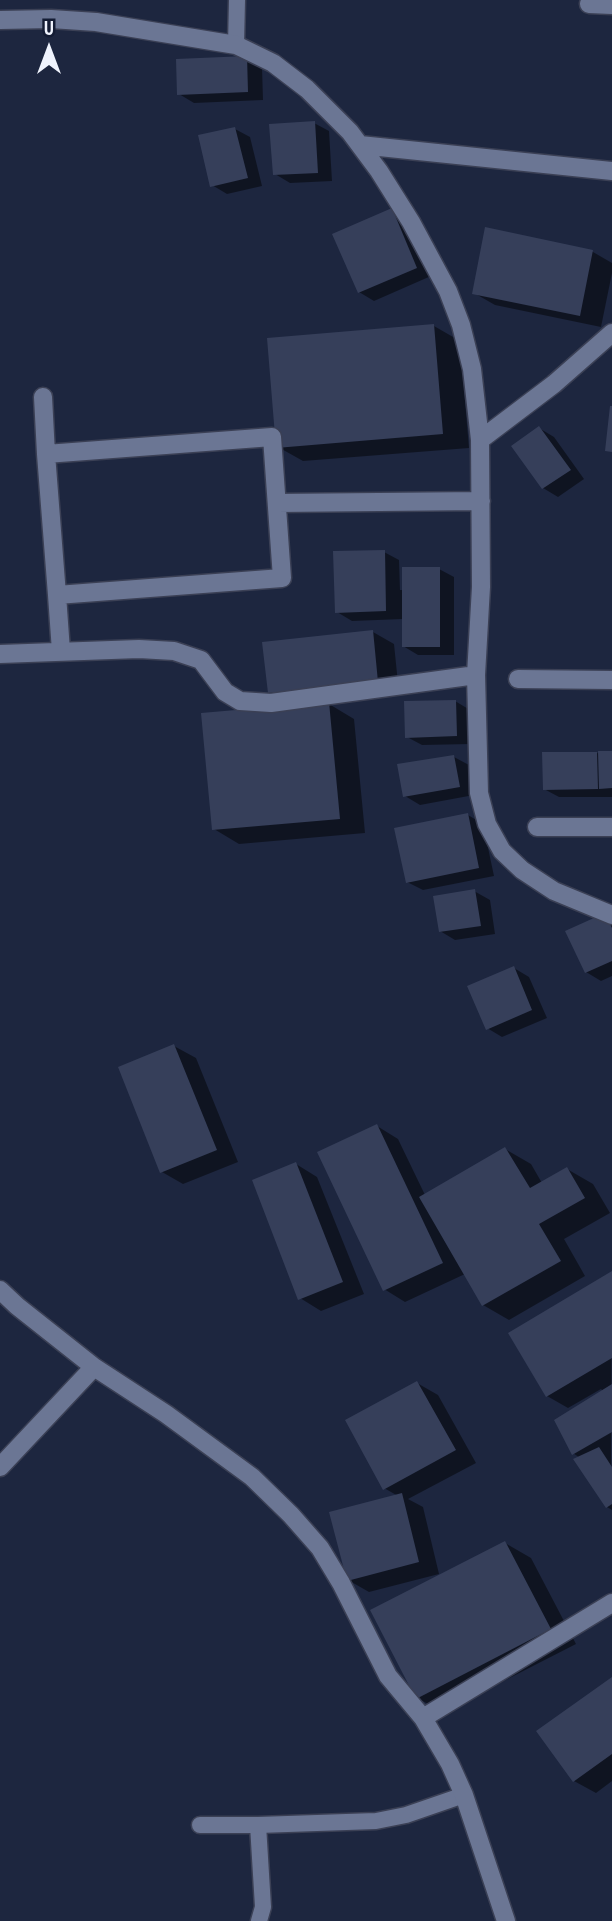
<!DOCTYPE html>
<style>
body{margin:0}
#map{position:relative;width:612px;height:1921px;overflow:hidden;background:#1d263f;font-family:"PT Sans Narrow",sans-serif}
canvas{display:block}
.north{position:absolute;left:14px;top:14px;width:70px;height:70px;-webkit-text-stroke:5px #141c34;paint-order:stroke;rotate:0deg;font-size:19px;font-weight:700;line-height:28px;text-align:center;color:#eff3fd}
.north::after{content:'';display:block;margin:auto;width:24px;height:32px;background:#eff3fd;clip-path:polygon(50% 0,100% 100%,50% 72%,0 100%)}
</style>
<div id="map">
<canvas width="612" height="1921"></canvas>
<div class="north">U</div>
</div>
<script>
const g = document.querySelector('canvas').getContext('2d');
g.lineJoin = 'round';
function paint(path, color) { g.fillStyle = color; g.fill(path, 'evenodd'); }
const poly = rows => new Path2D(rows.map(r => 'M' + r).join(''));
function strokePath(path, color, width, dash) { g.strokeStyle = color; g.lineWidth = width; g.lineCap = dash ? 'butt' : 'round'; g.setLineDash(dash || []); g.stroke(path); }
paint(poly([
 [247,58,262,67,263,100,194,103,179,94],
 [314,123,329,131,332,181,290,183,275,174],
 [235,129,250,137,262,186,227,194,212,185],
 [391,210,407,219,431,276,374,301,359,292],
 [487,229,593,252,612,263,612,273,601,327,495,305,474,293],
 [434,326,460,341,469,448,303,461,278,447],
 [539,428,554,437,584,479,558,497,543,488],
 [384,552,399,560,400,590,403,590,439,569,454,577,454,655,418,655,403,646,403,619,352,621,337,612],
 [373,632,394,644,399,693,290,704,269,692],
 [455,701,470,710,471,744,422,745,407,737],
 [329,704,354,719,365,833,239,844,214,829],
 [612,753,612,797,559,797,544,789,544,754],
 [454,757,469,765,474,795,420,805,405,796],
 [468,815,483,824,494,876,423,890,407,882],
 [474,891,490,900,495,934,455,940,440,931],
 [612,919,612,976,601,981,586,972],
 [514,968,529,977,547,1018,502,1037,487,1028],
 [174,1046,196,1058,238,1162,183,1184,162,1172],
 [377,1126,398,1139,425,1195,505,1149,531,1164,542,1183,567,1169,593,1184,610,1213,564,1239,585,1276,509,1320,483,1305,465,1274,405,1302,384,1289],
 [296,1164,317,1177,364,1294,321,1311,300,1298],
 [612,1273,611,1456,612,1510,607,1507,580,1458,573,1453,603,1391,601,1389,568,1408,547,1396],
 [417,1383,438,1395,476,1463,408,1499,423,1507,439,1574,369,1592,348,1580,398,1496,384,1488],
 [505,1543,531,1558,576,1644,443,1712,417,1698],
 [612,1679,612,1781,596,1793,574,1781]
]), '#0007');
paint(poly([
 [247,56,248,92,177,95,176,59],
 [315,121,318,173,273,175,269,124],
 [235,127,248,178,210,187,198,135],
 [392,208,417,268,358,293,332,234],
 [485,227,593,250,580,316,472,294],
 [434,324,443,434,276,448,267,338],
 [610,406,612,406,612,452,605,451],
 [539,426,571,470,542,489,511,446],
 [385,550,386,611,335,613,333,551],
 [402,567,440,567,440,647,402,647],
 [373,630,378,682,268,693,262,642],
 [456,700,457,736,405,738,404,701],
 [329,702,340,819,212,830,201,713],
 [598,751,612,751,612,788,599,789],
 [542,752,597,752,598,789,543,790],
 [454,755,460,787,403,797,397,764],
 [468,813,479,868,406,883,394,828],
 [475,889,481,926,439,932,433,896],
 [605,913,612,928,612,961,585,973,565,931],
 [514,966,532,1010,486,1030,467,986],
 [174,1044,217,1150,160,1173,118,1067],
 [377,1124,443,1263,383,1291,317,1152],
 [505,1147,530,1188,567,1167,585,1198,539,1224,561,1261,482,1306,419,1197],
 [296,1162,343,1282,298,1300,252,1180],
 [612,1271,612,1358,546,1397,508,1333],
 [417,1381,456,1450,383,1490,345,1420],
 [612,1384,612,1432,572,1455,554,1420],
 [599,1447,612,1467,612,1504,606,1508,573,1459],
 [402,1493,419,1562,347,1581,329,1512],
 [505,1541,551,1629,416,1699,370,1610],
 [612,1677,612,1754,573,1782,536,1731]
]), '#363f5a');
const service = poly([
 [236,45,237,0],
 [200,1825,258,1825,376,1821,406,1815,464,1795],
 [258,1825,263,1907,259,1921]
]);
const minor = poly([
 [589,4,612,5],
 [0,20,51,19,96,22,236,45,273,63,307,89,350,132,379,171,411,222,448,291,461,325,472,369,480,440,481,587,476,675,479,793,487,824,502,851,522,870,554,891,612,915],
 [360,145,612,171],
 [43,397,46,454,57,595,282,578,272,437,46,454],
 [480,440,554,384,612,333],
 [277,503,481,501],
 [57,595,61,651],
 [0,654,139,649,174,651,201,660,225,692,240,701,271,703,476,675],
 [518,679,612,680],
 [537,827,612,827],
 [0,1290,17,1306,94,1367,166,1414,252,1477,291,1515,320,1548,341,1583,388,1676,423,1718,450,1764,464,1795,506,1921],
 [0,1467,94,1367],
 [423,1718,612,1603]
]);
strokePath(service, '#3b4055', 19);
strokePath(minor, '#3b4055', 21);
strokePath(service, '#6b7694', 16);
strokePath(minor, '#6b7694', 18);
</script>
